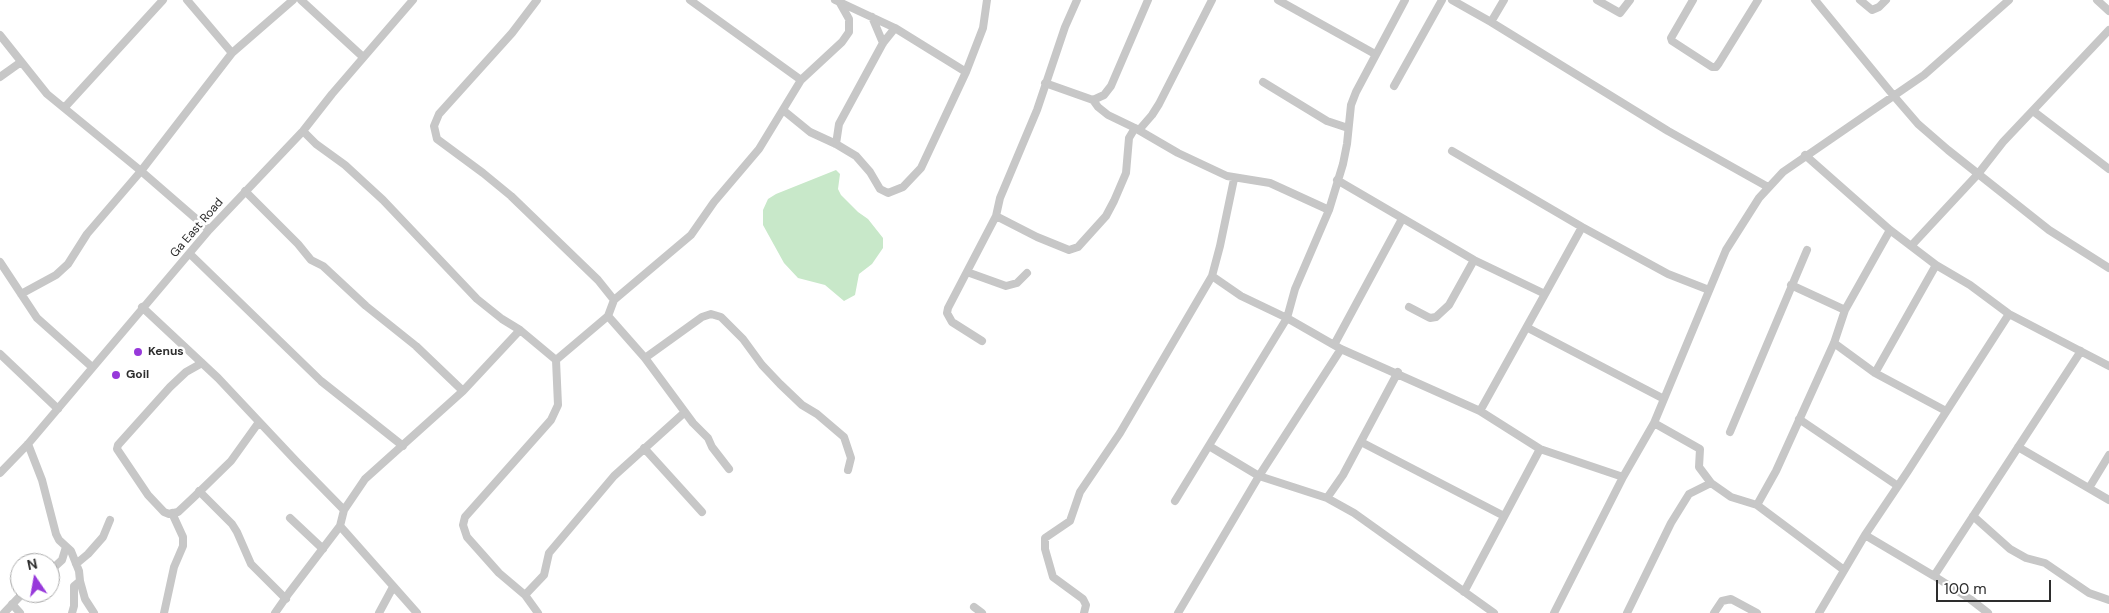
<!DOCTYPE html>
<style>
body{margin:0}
#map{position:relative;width:2109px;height:613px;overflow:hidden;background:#fff;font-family:"DM Sans",sans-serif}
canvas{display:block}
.north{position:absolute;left:10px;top:553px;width:50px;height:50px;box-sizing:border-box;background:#fff;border:1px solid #ababab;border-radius:50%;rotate:348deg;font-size:14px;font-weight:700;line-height:20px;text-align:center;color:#2d2d2d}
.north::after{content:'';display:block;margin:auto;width:18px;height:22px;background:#9739da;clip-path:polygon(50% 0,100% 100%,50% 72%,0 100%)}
.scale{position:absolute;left:1936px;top:580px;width:115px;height:22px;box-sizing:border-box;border:2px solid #2d2d2d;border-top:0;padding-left:6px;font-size:15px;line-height:18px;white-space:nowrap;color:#2d2d2d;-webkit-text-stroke:4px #fff;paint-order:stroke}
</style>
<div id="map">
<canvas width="2109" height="613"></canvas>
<div class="north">N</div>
<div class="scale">100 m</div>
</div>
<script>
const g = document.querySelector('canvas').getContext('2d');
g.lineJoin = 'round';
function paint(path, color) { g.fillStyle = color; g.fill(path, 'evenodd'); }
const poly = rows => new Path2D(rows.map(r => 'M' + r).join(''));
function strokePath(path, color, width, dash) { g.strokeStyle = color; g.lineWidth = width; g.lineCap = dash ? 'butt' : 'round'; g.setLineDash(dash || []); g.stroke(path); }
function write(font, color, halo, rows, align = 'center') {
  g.font = font + ' "DM Sans",sans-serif'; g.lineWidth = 5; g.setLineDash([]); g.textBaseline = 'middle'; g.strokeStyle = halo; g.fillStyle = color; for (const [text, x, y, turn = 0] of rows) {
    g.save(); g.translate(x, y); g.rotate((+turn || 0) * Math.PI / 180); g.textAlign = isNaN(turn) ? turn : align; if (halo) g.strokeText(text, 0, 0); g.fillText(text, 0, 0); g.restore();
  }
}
paint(poly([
 [836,170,840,174,838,189,841,195,858,212,868,219,883,238,883,248,872,264,859,274,855,295,844,301,825,285,798,278,784,263,763,225,763,210,768,199,776,194]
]), '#c8e8c9');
strokePath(poly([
 [187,0,232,53,293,0],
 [301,0,363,57],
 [537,0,512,33,439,114,434,126,437,139,483,173,511,196,598,280,614,300],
 [690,0,801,80],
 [835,0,895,28,966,72],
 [1278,0,1375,54],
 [1452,0,1491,22,1668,131,1768,187],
 [1597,0,1620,13,1630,0],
 [1693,0,1671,38,1672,41,1712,67,1716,67,1719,63,1758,0],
 [1815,0,1893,95,1918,124,1948,150,2049,230,2109,268],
 [1860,0,1872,10,1879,7,1886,0],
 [2097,0,2109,11],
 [872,17,883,43],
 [1491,22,1504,0],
 [0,35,47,94,141,171,209,230],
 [0,77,21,62],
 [1263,82,1327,121,1348,128],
 [1045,83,1093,100,1098,107,1108,115,1135,128,1178,153,1227,176,1270,183,1329,210],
 [1394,86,1442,0],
 [1093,100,1104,95,1111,86,1148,0],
 [65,107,163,0],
 [783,110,810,132,836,144,856,156,870,172,880,189,888,193,903,187,921,168,966,72,983,28,987,0],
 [2033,111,2109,169],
 [1139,130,1152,115,1159,104,1212,0],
 [303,131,316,144,345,165,383,200,477,299,502,319,520,330,556,360,608,316,614,300,691,235,714,202,759,149,801,80,842,42,849,32,849,19,840,3],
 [836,144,839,124,883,43,895,28],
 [1452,151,1582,227,1668,274,1709,290],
 [1805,155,1890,230,1936,265,1970,285,2009,314,2109,366],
 [1234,179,1220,246,1212,276,1241,296,1287,318,1341,349,1480,411,1540,449,1623,477],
 [1337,180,1474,260,1545,294,1480,411],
 [245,191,298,244,311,260,323,266,366,306,416,346,463,391],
 [996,216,1037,237,1069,250,1078,247,1106,216,1114,201,1126,173,1129,138,1135,128],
 [1911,246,1978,174,2003,142,2109,30],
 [190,254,321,381,403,446],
 [0,262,37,318,92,367],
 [967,272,1006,286,1017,283,1027,273],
 [1791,285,1845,310],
 [21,294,56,275,68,264,87,234,141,171,232,53],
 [1545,294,1582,227],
 [142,307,218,378,296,461,344,510],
 [1409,307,1430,318,1436,317,1449,305,1474,260],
 [608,316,645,358,693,423,708,438,712,447,729,469],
 [1528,328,1664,399],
 [982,341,952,322,947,313,948,308,996,216,1000,198,1037,110,1065,27,1077,0],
 [1834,343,1875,373,1946,411],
 [1334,345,1402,219],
 [0,354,58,409],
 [645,358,702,317,711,314,721,317,743,339,762,365,780,384,802,405,817,414,844,437,851,458,848,470],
 [202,363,186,372,170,387,118,445,117,449,148,495,164,512,169,514,178,512,194,497,231,461,259,422],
 [1875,373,1936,265],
 [1799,419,1898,486],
 [1654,423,1700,449,1699,467,1711,483,1731,497,1757,505],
 [1730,432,1807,250],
 [1361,442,1504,516],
 [28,444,42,480,56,534,59,540,71,551,79,571,80,581,74,586,74,606,72,613],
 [1209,446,1259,476,1327,498,1354,513,1494,613],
 [2018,447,2109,500],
 [644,448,702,512],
 [0,473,28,444,209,230,303,131,332,94,413,0],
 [2089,488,2109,455],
 [199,491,232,524,237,532,251,564,286,599],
 [1327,498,1343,475,1398,372],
 [1175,501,1287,318,1295,289,1329,210,1343,164,1347,144,1351,105,1356,92,1405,0],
 [1973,516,2010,549,2026,558,2045,563,2089,593,2109,600],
 [290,518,323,549],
 [340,526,417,613],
 [1865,535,1934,576,1970,599,1988,613],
 [76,564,88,554,103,537,110,520],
 [1844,570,1757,505,1776,471,1834,343,1845,310,1890,230],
 [50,571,62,560,66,547],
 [1934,576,2081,351],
 [80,581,85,599,94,613],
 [1464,592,1540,449],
 [525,595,544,575,549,553,614,476,685,412],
 [12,604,20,613],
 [974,607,982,613],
 [4,613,23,593],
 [164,613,174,567,183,546,183,537,172,513],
 [275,613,289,593,340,526,344,510,365,479,463,391,520,330],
 [379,613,393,587],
 [538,613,525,595,499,573,467,537,463,525,465,517,551,420,558,405,556,360],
 [1084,613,1086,605,1083,599,1053,577,1045,549,1045,538,1070,521,1080,492,1120,433,1212,276],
 [1178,613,1259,476,1341,349],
 [1554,613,1623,477,1654,423,1726,250,1759,198,1783,172,1924,75,2009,0],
 [1627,613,1671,523,1689,494,1711,483],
 [1714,613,1722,601,1731,599,1757,613],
 [1819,613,1865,535,1908,471,2009,314]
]), '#c7c7c7', 8);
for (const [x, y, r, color] of [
 [138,352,5,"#9739da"],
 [116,375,5,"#9739da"]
]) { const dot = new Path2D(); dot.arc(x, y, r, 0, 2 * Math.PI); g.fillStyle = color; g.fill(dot); strokePath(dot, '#fff', 2); }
write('12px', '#2d2d2d', '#fff', [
 ["Ga East Road",197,228,-49]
]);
write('bold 12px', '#2d2d2d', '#fff', [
 ["Kenus",148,352],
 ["Goil",126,375]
], 'left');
</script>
